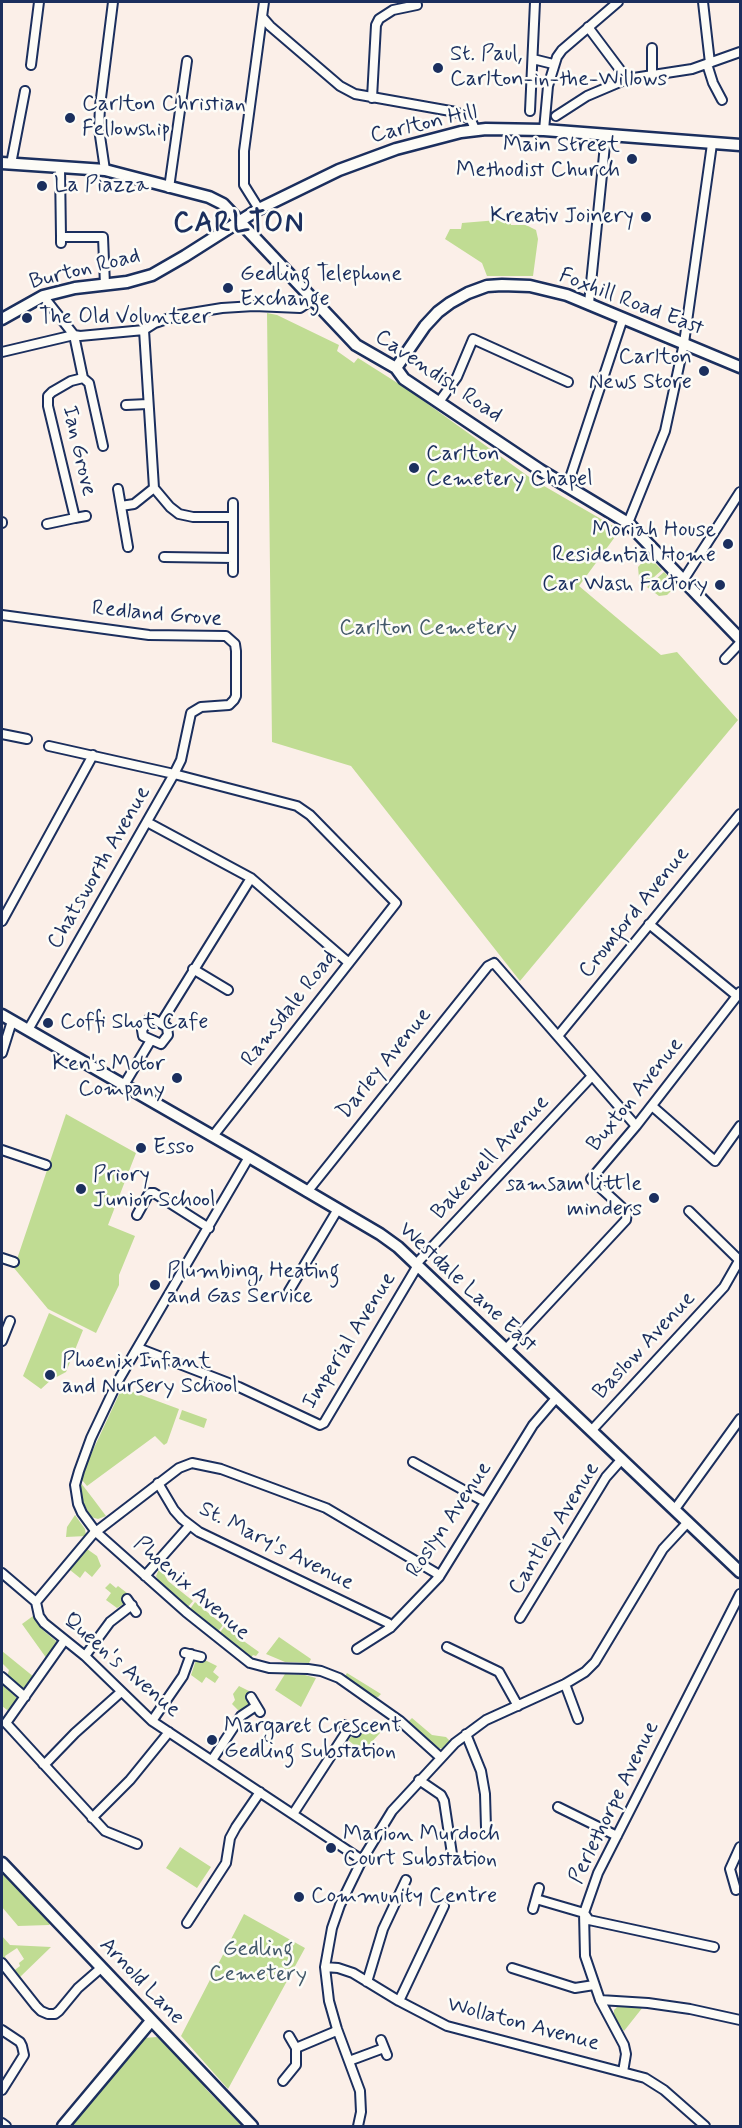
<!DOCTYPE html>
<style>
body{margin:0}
#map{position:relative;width:742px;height:2128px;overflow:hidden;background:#fbefe8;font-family:Mynerve,sans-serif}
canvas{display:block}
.frame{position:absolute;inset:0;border:3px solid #1b2f5e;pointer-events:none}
</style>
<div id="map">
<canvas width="742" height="2128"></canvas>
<div class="frame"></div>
</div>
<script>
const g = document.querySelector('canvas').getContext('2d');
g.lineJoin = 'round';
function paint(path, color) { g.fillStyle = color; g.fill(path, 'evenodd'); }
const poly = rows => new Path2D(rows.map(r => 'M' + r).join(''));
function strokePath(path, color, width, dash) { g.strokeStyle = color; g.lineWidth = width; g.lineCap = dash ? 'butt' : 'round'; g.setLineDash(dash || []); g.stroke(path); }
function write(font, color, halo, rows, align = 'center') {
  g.font = font + ' Mynerve,sans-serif'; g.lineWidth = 5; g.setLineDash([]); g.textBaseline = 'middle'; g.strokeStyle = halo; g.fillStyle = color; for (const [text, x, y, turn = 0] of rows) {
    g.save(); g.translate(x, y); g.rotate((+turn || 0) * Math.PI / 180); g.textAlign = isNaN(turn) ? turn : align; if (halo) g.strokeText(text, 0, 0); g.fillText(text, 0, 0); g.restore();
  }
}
paint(poly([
 [510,219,511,225,526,225,536,230,538,239,533,276,487,276,482,263,445,239,450,229,461,229,462,223],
 [267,313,277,315,339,345,337,351,354,363,358,358,407,389,532,479,620,530,579,586,661,655,677,652,738,720,520,981,351,766,272,742],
 [648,556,662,570,645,585,639,578,638,567],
 [664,572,677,585,667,595,659,596,647,587],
 [66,1114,136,1153,108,1225,135,1236,119,1275,119,1285,96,1333,48,1309,14,1268],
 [49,1313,83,1330,66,1372,51,1380,41,1389,23,1376],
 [122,1388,179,1409,167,1443,164,1445,155,1436,87,1486,82,1480,86,1465],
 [182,1410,207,1419,204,1428,179,1419],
 [81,1483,94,1500,106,1516,98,1519,91,1517,83,1502,80,1492],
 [75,1515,85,1529,86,1536,66,1537,67,1527],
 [87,1549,97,1556,101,1566,92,1577,85,1571,80,1578,70,1570],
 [160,1567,168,1581,193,1601,188,1607,159,1581,156,1576],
 [110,1583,116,1588,118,1586,127,1593,125,1603,117,1608,106,1600,111,1593,105,1588],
 [195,1602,223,1625,217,1633,190,1609],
 [33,1616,44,1631,57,1642,47,1659,22,1624],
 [224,1627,259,1652,256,1656,253,1655,251,1658,245,1655,218,1635],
 [279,1637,311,1659,309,1663,285,1662,266,1654],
 [2,1651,34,1677,27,1687,22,1688,7,1677,9,1670,2,1663],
 [203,1659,217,1666,213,1672,219,1677,215,1683,206,1677,202,1683,191,1675,196,1660],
 [347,1673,381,1694,378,1697,375,1697,341,1677,342,1675,345,1676],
 [285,1674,305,1675,316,1678,301,1707,275,1690],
 [2,1684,18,1699,11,1713,2,1706],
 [239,1686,251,1692,248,1701,252,1705,241,1713,232,1704,235,1700,233,1694],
 [412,1718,432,1735,446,1737,451,1742,443,1749,435,1747,408,1722],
 [366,1722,381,1732,364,1750,359,1749,348,1740,352,1736,357,1737],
 [180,1847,211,1867,197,1888,166,1868],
 [2,1872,50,1924,49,1925,18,1926,2,1907],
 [244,1914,305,1948,228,2089,181,2036],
 [2,1936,10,1945,51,1947,18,1979,12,1972,20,1966,19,1963,24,1959,17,1948,5,1956,8,1966,2,1958],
 [617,2007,643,2007,624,2031,614,2017,614,2010],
 [157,2037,203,2082,205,2088,242,2126,72,2126,143,2038]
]), '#c0dc93');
const street = poly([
 [703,2,710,63],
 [263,18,270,26,340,86,355,94,456,112,471,120,475,129],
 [588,27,627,79],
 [533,59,553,64],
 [707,64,713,83,722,100],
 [31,65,39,2],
 [652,75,652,48],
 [372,98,376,25,379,19,393,10,417,5],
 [530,111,535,2],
 [556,116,587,96,627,79,692,69,740,52],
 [544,130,548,86,557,57,562,50,618,2],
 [11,164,25,91],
 [60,168,61,237],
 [105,170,99,129,100,106,113,2],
 [169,188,187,61],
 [259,209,244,185,244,151,264,2],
 [61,243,61,237,103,237,105,285],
 [43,296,74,335,80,336,144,330,155,323,179,315,222,308,254,306,300,308,312,300],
 [589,303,606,135],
 [144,330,154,488,170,507,179,514,193,517,233,517,233,572],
 [2,352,74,335,83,378,89,383,103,446],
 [439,402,457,377,473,339,568,382],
 [126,405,148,404],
 [567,487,623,318],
 [118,489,128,547],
 [121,506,134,504,154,488],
 [233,517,233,503],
 [75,518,86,516],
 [2,522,2,523],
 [628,523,665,431,684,343,712,144],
 [47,524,75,518,48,406,48,396,52,392,71,381,83,378],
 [164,557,233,558],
 [684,579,740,492],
 [2,615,149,635,226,636,235,644,236,651,236,696,234,700,229,705,201,707,191,713,181,760,174,774,28,1030],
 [725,659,740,643],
 [2,734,27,739],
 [49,746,174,774,297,806,310,815,396,903,213,1136],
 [147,822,251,878,349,963],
 [2,921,93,755],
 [649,924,737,996],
 [193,969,228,990],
 [149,1019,153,1019,167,1027,168,1035,161,1044,143,1036,142,1030,149,1019],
 [161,1023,251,878],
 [558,1036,740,814],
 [2,1053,12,1021],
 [124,1085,151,1040],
 [652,1106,715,1161,740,1126],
 [2,1150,46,1165],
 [249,1157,118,1381,91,1438,79,1471,75,1485,78,1504,82,1513,96,1532,186,1612,250,1663,269,1668,308,1669,321,1671,339,1678,400,1721,440,1757],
 [307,1192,488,966,494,963,636,1126],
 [689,1211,740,1261],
 [137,1215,148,1195,150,1193,154,1193,209,1228],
 [2,1258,14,1262],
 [417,1263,592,1076],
 [289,1291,338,1209],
 [2,1341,10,1321],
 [138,1348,239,1387,320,1425,324,1423,418,1265],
 [506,1349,626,1220,627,1212,591,1179,636,1126,740,992],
 [592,1430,724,1287,740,1259],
 [413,1462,485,1502],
 [158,1483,174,1510,182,1519,199,1532,388,1623,390,1628],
 [675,1509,740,1419],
 [2,1573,36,1602],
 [145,1576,190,1525],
 [127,1599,136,1612],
 [520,1618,606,1477,622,1459],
 [64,1641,6,1723,105,1831,137,1844],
 [447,1647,499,1672,518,1706],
 [357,1649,390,1628,439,1577,533,1425,557,1397],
 [185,1653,201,1657],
 [85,1656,110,1622,132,1605],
 [2,1677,25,1697],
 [565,1684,578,1719],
 [251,1697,260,1712],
 [152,1721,183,1676,191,1654],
 [344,1725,356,1732],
 [466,1734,481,1771,485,1794,486,1828],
 [212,1760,241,1716,256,1706],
 [43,1764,47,1762,75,1733,121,1692],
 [419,1780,441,1795,444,1801,452,1854],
 [558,1807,617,1836],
 [293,1814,349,1728],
 [92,1818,130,1780,169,1732],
 [362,1860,152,1721,85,1656,44,1623,39,1616,36,1602,93,1534,179,1468,192,1463,221,1469,326,1508,436,1573,439,1577],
 [736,1890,730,1869,740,1847],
 [536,1899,584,1913,589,1920,714,1947],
 [533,1909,539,1888],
 [187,1923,226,1863,230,1838,236,1827,260,1792],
 [2,1963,36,2006,41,2011,48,2014,55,2014,59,2011,78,1988,101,1968],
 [325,1967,338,1968,353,1973,399,2001,447,2026,645,2078,664,2090,705,2126],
 [512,1968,575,1988,594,1985],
 [367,1982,383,1929,406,1880],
 [600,2000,648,2003,690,2009,740,2020],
 [399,2001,444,1906],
 [2,2030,20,2042,22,2046,24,2055,2,2090],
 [289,2036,296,2048],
 [381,2040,387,2055],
 [349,2061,384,2048],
 [623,2072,626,2054,624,2045,600,2000,585,1956,584,1913,598,1873,740,1594],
 [283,2081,296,2065,296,2048,334,2032,337,2029],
 [2,2123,6,2126],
 [358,2126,361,2112,360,2091,337,2029,329,2001,325,1967,332,1928,340,1905,362,1860,392,1811,455,1743,486,1720,565,1684,585,1672,595,1662,663,1549,688,1522]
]);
const secondary = poly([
 [2,163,105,170,209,197,223,204,356,345,396,368,404,379,540,470,628,523,740,639],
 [2,319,43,296,75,288,127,282,152,275,185,256,259,209,339,170,396,149,461,132,486,129,544,130,740,145],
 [396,368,425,326,438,312,450,303,468,293,487,286,502,285,530,286,567,295,740,367],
 [2,1015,249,1157,380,1234,398,1247,740,1572],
 [2,1863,252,2126],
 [63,2126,151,2021]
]);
strokePath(street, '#1b2f5e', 12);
strokePath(secondary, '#1b2f5e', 15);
strokePath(street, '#fdfcf7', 8);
strokePath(secondary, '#fdfcf7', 10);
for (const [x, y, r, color] of [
 [438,68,6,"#1b2f5e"],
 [70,118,6,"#1b2f5e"],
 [632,159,6,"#1b2f5e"],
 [42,186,6,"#1b2f5e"],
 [646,217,6,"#1b2f5e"],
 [228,288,6,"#1b2f5e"],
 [27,318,6,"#1b2f5e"],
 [704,371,6,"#1b2f5e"],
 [414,468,6,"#1b2f5e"],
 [728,544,6,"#1b2f5e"],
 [720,585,6,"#1b2f5e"],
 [48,1023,6,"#1b2f5e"],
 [177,1078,6,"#1b2f5e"],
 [141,1148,6,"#1b2f5e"],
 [81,1189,6,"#1b2f5e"],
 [654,1198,6,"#1b2f5e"],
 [155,1285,6,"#1b2f5e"],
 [50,1375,6,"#1b2f5e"],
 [212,1740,6,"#1b2f5e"],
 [331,1848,6,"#1b2f5e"],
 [299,1897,6,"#1b2f5e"]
]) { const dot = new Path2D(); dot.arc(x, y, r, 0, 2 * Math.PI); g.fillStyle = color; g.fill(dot); strokePath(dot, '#fdfcf7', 2); }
write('22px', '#1b2f5e', '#fdfcf7', [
 ["St. Paul,",450,55],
 ["Carlton-in-the-Willows",450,80],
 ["Carlton Christian",82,105],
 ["Fellowship",82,130],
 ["Main Street",620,146,"right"],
 ["Methodist Church",620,171,"right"],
 ["La Piazza",54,186],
 ["Kreativ Joinery",634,217,"right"],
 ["Gedling Telephone",240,275],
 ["Exchange",240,300],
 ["The Old Volunteer",39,318],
 ["Carlton",692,358,"right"],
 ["News Store",692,383,"right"],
 ["Carlton",426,455],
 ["Cemetery Chapel",426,480],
 ["Moriah House",716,531,"right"],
 ["Residential Home",716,556,"right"],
 ["Car Wash Factory",708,585,"right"],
 ["Coffi Shot Cafe",60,1023],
 ["Ken's Motor",165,1065,"right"],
 ["Company",165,1090,"right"],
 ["Esso",153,1148],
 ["Priory",93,1176],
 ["Junior School",93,1201],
 ["samsam little",642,1185,"right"],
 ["minders",642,1210,"right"],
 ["Plumbing, Heating",167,1272],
 ["and Gas Service",167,1297],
 ["Phoenix Infant",62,1362],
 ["and Nursery School",62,1387],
 ["Margaret Crescent",224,1727],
 ["Gedling Substation",224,1752],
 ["Marion Murdoch",343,1835],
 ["Court Substation",343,1860],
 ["Community Centre",311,1897]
], 'left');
write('22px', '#1b2f5e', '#fdfcf7', [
 ["Carlton Hill",424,125,-13],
 ["Burton Road",85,270,-14],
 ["Foxhill Road East",631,303,21],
 ["Cavendish Road",438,377,34],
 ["Ian Grove",78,451,77],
 ["Redland Grove",157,615,5],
 ["Chatsworth Avenue",100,868,-60],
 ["Cromford Avenue",635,913,-51],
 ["Ramsdale Road",290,1009,-52],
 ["Darley Avenue",385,1064,-51],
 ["Buxton Avenue",636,1095,-51],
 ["Bakewell Avenue",491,1158,-47],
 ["Westdale Lane East",467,1288,43],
 ["Imperial Avenue",350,1341,-58],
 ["Baslow Avenue",645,1346,-47],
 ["Roslyn Avenue",450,1520,-56],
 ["Cantley Avenue",555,1529,-58],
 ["St. Mary's Avenue",276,1547,27],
 ["Phoenix Avenue",191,1589,41],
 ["Queen's Avenue",121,1666,41],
 ["Perlethorpe Avenue",615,1803,-64],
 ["Arnold Lane",141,1982,46],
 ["Wollaton Avenue",523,2025,15]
]);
write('22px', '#445a6b', '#fdfcf7', [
 ["Carlton Cemetery",428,629],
 ["Gedling",258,1950],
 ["Cemetery",258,1975]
]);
g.letterSpacing = '1.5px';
write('bold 28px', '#1b2f5e', '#fdfcf7', [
 ["CARLTON",239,225]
]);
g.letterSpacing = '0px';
</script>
